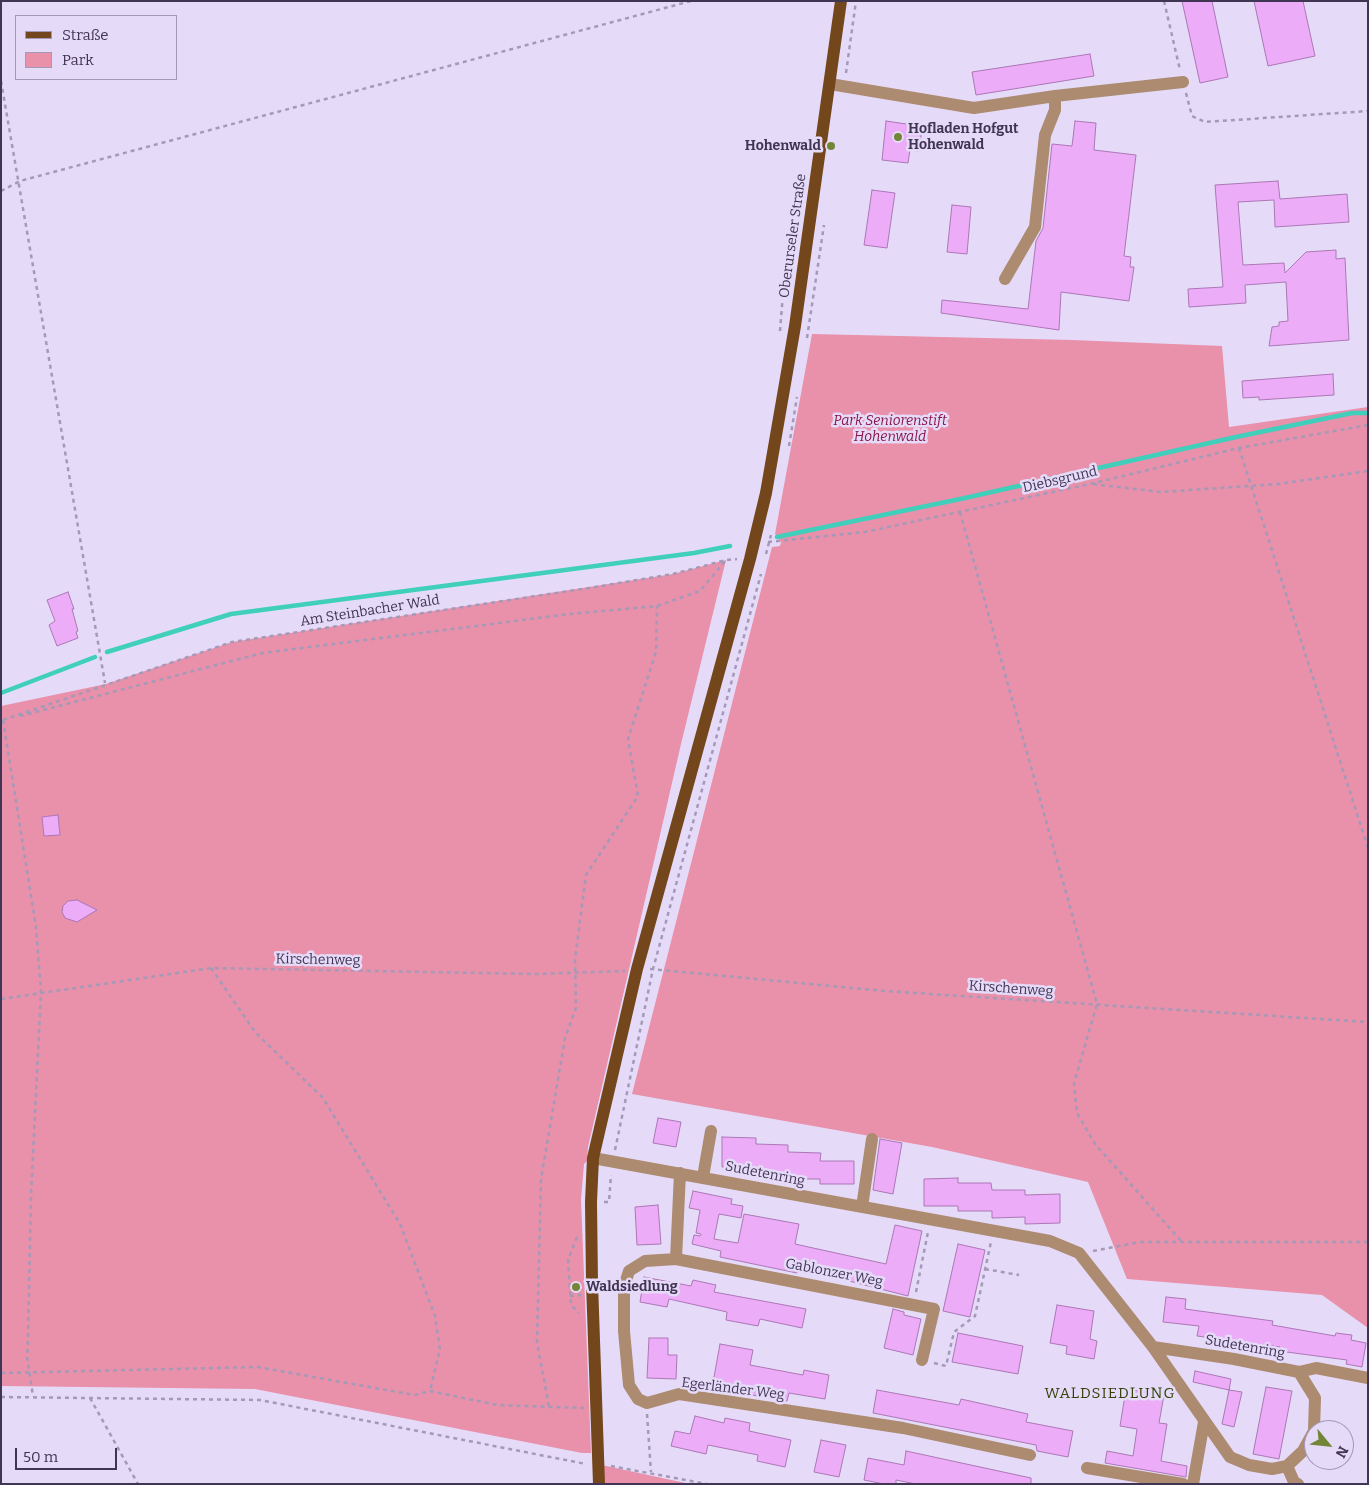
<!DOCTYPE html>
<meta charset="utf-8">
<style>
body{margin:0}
#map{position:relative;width:1369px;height:1485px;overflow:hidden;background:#e5dbf9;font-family:Bitter,serif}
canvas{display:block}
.frame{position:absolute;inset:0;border:2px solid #403552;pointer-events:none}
.legend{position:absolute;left:15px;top:15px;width:162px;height:65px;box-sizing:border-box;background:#e5dbf9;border:1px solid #a399b6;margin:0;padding:6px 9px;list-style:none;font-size:15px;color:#403552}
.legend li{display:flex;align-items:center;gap:10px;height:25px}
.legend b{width:25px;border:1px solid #a399b6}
.north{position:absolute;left:1304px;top:1420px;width:50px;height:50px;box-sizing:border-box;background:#e5dbf9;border:1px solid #a399b6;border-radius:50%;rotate:118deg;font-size:14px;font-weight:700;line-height:20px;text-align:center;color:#403552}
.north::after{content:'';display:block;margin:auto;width:18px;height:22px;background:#738637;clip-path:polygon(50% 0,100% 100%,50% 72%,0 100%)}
.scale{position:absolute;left:15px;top:1448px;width:102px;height:22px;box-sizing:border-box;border:2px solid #403552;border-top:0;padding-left:6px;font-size:15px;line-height:18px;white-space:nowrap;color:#403552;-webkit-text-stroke:4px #e5dbf9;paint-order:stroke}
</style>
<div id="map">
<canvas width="1369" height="1485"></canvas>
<div class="frame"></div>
<ul class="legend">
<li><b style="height:6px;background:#73461b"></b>Straße</li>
<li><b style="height:14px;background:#e990aa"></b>Park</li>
</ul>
<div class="north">N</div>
<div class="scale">50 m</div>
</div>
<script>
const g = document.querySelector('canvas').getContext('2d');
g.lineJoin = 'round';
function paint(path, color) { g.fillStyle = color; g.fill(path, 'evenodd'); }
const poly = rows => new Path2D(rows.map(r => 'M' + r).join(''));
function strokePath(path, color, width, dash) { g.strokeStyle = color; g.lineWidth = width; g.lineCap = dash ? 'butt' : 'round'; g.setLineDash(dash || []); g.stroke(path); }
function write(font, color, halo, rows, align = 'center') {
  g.font = font + ' Bitter,serif'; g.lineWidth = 5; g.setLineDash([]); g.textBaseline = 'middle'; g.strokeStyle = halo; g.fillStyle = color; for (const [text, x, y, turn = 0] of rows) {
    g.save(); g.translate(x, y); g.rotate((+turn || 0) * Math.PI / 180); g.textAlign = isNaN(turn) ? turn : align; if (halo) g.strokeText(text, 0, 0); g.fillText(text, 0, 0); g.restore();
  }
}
paint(poly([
 [812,334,1072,340,1222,346,1229,427,1368,407,1368,1328,1322,1295,1127,1279,1088,1182,932,1147,632,1094,772,547,780,546,781,542,775,534],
 [726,560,681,744,588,1147,587,1161,584,1164,581,1199,591,1453,582,1453,255,1389,1,1386,1,706,106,684,232,642,673,574],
 [597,1464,690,1484,599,1484]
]), '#e990aa');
strokePath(poly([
 [777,537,965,498,1236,437,1352,413,1368,413],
 [107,652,231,614,694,553,730,546],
 [1,693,95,657]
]), '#3fcfbb', 4.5);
const building = poly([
 [1182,1,1212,1,1228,77,1200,83,1182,1],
 [1254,1,1303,1,1315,56,1268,66,1254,1],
 [1090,54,1094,76,976,95,972,72,1090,54],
 [886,121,913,125,913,128,922,129,919,151,910,150,908,163,882,160,886,121],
 [1075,121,1096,123,1094,150,1136,155,1124,256,1131,257,1130,267,1134,267,1129,301,1061,292,1059,330,941,313,942,300,1028,309,1036,241,1043,228,1052,144,1072,146,1075,121],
 [1278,181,1280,199,1347,194,1349,222,1275,227,1274,200,1238,202,1243,265,1284,263,1285,273,1306,252,1336,250,1336,259,1345,258,1349,340,1269,346,1272,327,1279,326,1279,322,1288,321,1286,282,1245,285,1246,303,1189,307,1188,289,1223,287,1215,185,1278,181],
 [872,190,895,193,887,248,864,245,872,190],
 [952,205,971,207,967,254,947,252,952,205],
 [1333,374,1334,395,1259,400,1259,397,1243,398,1242,381,1333,374],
 [68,592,74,609,72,609,78,631,76,632,78,638,57,646,49,625,55,621,47,600,68,592],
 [58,815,60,835,44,836,42,817,58,815],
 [77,900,97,910,77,922,65,918,62,912,63,906,68,901,77,900],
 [658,1118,681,1122,676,1147,653,1143,658,1118],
 [722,1137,756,1138,756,1144,788,1145,788,1152,821,1153,820,1161,854,1161,854,1184,820,1184,820,1179,788,1179,788,1173,756,1172,756,1168,722,1167,722,1137],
 [880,1139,902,1143,893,1194,873,1190,880,1139],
 [958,1178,958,1183,991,1183,992,1190,1025,1190,1025,1195,1060,1194,1060,1223,1025,1224,1025,1217,992,1218,992,1211,958,1211,958,1206,924,1206,924,1179,958,1178],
 [693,1191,732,1199,731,1204,743,1206,741,1218,719,1214,714,1239,738,1243,744,1214,799,1224,795,1244,886,1264,895,1225,922,1231,908,1296,798,1268,797,1273,720,1257,721,1251,692,1244,694,1235,700,1236,701,1234,696,1233,700,1210,689,1208,693,1191],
 [658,1205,661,1244,637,1245,635,1207,658,1205],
 [958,1244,985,1250,970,1317,943,1311,958,1244],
 [644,1277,691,1286,693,1280,716,1285,714,1292,806,1309,802,1328,760,1319,758,1326,726,1320,727,1312,669,1299,667,1307,640,1302,644,1277],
 [1166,1297,1186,1299,1185,1309,1273,1321,1272,1325,1335,1336,1336,1333,1352,1335,1351,1340,1366,1343,1362,1367,1346,1364,1347,1360,1279,1351,1280,1347,1197,1336,1199,1326,1163,1322,1166,1297],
 [1057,1305,1094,1311,1090,1339,1097,1341,1094,1359,1066,1354,1067,1346,1050,1343,1057,1305],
 [893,1309,904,1312,904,1315,921,1319,913,1355,884,1348,893,1309],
 [958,1333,1023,1346,1018,1374,952,1362,958,1333],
 [649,1338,668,1338,668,1355,677,1355,676,1379,647,1378,649,1338],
 [720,1344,753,1350,750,1365,803,1375,804,1370,829,1375,825,1399,789,1393,787,1401,712,1388,720,1344],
 [1195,1371,1231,1379,1229,1390,1193,1382,1195,1371],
 [1266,1387,1292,1391,1279,1459,1253,1454,1266,1387],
 [1126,1389,1164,1395,1159,1423,1167,1424,1161,1461,1187,1466,1186,1477,1105,1463,1107,1451,1133,1456,1137,1429,1120,1426,1126,1389],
 [877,1390,959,1405,961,1399,1028,1414,1026,1422,1073,1431,1068,1457,1037,1451,1036,1445,873,1413,877,1390],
 [1229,1390,1242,1392,1234,1427,1222,1424,1229,1390],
 [695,1416,724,1423,725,1418,750,1423,749,1431,791,1440,785,1467,757,1461,758,1455,708,1445,706,1454,671,1446,675,1431,690,1434,695,1416],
 [821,1440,846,1445,839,1477,814,1472,821,1440],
 [906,1451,1031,1478,1031,1484,916,1484,896,1480,896,1484,884,1484,864,1480,868,1458,904,1465,906,1451]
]);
paint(building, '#ecacf8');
strokePath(building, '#ab77b4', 1);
strokePath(poly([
 [1164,1,1180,70],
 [846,73,856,1],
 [1,81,105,683],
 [1186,93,1192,116,1205,122,1368,111],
 [1,191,20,181,691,1],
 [780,331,784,281],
 [807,338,824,225],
 [789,446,797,397],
 [1239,448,1368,848],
 [1093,484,1161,492,1278,484,1368,471],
 [960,512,1097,1004,1074,1083,1077,1113,1095,1144,1182,1242],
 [768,542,865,532,1090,484,1239,448,1368,425],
 [766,554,771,535],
 [20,716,263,653,570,614,657,606,700,591,726,560],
 [3,720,232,642,589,588,673,574,726,560,737,559],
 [3,720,36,927,41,992,31,1195,28,1338,27,1357,33,1396],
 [211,968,255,1032,323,1098,400,1224,435,1316,440,1349,430,1391],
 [650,969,884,991,1368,1022],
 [1,999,211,968,536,974,625,971],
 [615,1150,653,969,761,574],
 [604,1202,609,1202,611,1175],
 [577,1237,568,1260,571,1305,579,1313],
 [1093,1251,1140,1242,1368,1242],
 [985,1269,1019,1275],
 [916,1292,928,1232],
 [570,1296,581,1295],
 [934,1363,946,1366,954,1332,975,1316,991,1242],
 [1,1373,258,1367,414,1395,430,1391,497,1405,584,1408],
 [1,1397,260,1400,586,1464],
 [90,1398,138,1484],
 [549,1406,537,1343,541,1179,565,1038,576,1008,575,959,586,875,638,796,628,739,656,652,657,606],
 [647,1414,651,1472],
 [611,1466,707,1484]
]), '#a49ab8', 2.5, [4, 4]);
strokePath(poly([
 [830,84,974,108,1055,96,1183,82],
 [1005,279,1035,227,1045,135,1055,110,1055,96],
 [593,1158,1050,1241,1079,1253,1153,1347],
 [680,1173,676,1259,645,1261,629,1271,624,1287,624,1331,629,1385,638,1399,647,1403,679,1394,903,1428,1030,1455],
 [703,1177,711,1131],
 [862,1207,872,1139],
 [676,1259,934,1309,922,1360],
 [1299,1372,1316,1368,1368,1378],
 [1314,1431,1303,1451,1287,1466,1272,1469,1249,1465,1230,1457,1153,1347,1234,1359,1299,1372,1315,1398,1314,1430],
 [1287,1466,1294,1482,1298,1484],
 [1087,1468,1183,1484],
 [1193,1484,1204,1422]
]), '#ac8b70', 12);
strokePath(poly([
 [599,1484,592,1283,591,1202,593,1158,637,969,750,559,766,493,795,326,841,1]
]), '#73461b', 12);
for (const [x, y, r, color] of [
 [898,137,5,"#738637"],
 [831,146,5,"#738637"],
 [576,1287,5,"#738637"]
]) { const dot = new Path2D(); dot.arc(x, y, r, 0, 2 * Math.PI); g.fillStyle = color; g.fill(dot); strokePath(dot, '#e5dbf9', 2); }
write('bold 14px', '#403552', '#e5dbf9', [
 ["Hofladen Hofgut",908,129],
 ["Hohenwald",908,145],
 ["Hohenwald",821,146,"right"],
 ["Waldsiedlung",586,1287]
], 'left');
write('14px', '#403552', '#e5dbf9', [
 ["Oberurseler Straße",793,236,-82],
 ["Diebsgrund",1060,480,-13],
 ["Am Steinbacher Wald",370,611,-9],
 ["Kirschenweg",318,960,1],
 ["Kirschenweg",1011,989,4],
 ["Sudetenring",765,1174,11],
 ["Gablonzer Weg",834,1273,11],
 ["Sudetenring",1245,1347,10],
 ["Egerländer Weg",733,1389,7]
]);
write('italic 14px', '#8b1749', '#e5dbf9', [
 ["Park Seniorenstift",890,421],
 ["Hohenwald",890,437]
]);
g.letterSpacing = '1px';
write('15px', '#344005', '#e5dbf9', [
 ["WALDSIEDLUNG",1110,1394]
]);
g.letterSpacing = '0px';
</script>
